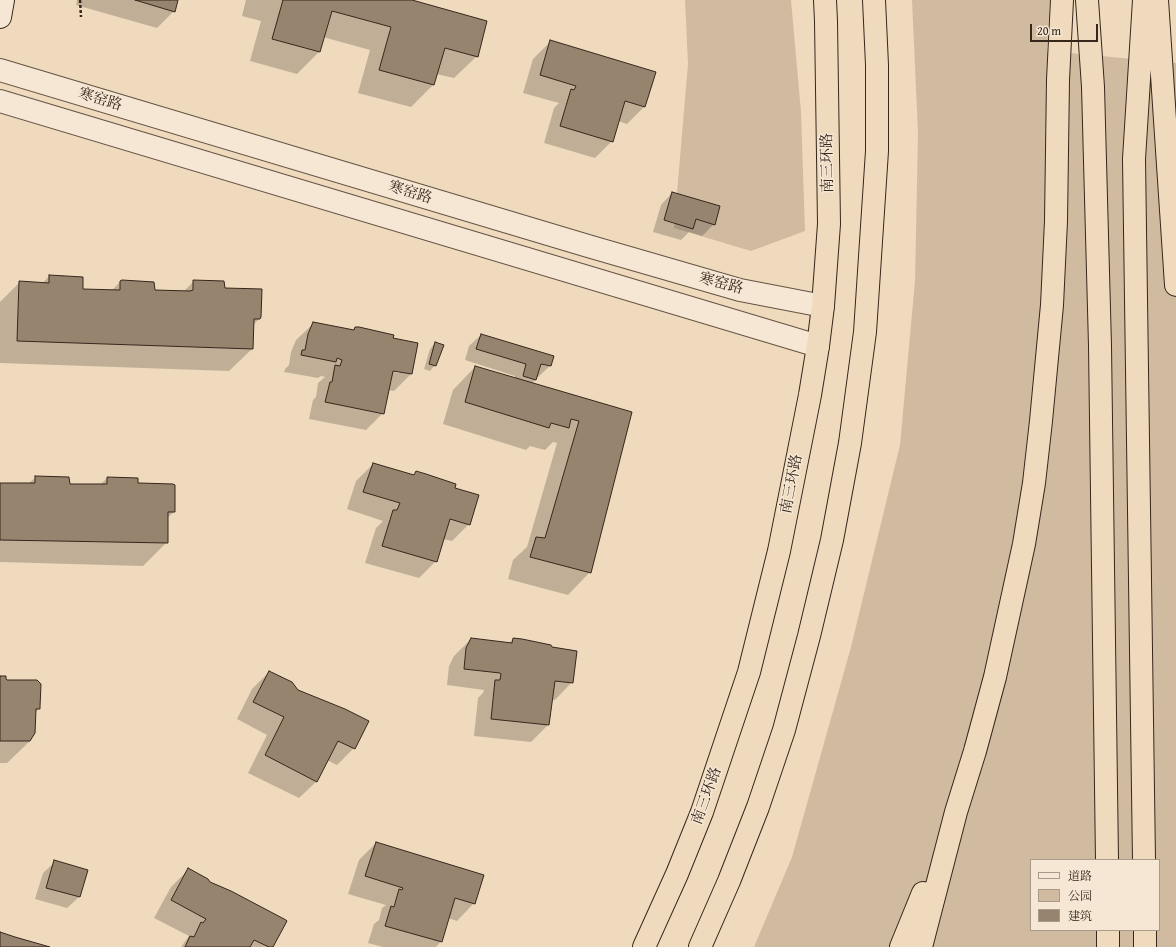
<!DOCTYPE html>
<meta charset="utf-8">
<style>
body{margin:0}
#map{position:relative;width:1176px;height:947px;overflow:hidden;background:#f0dabd;font-family:"Gentium Book Plus","Noto Serif SC",serif}
canvas{display:block}
.legend{position:absolute;left:1030px;top:859px;width:130px;height:72px;box-sizing:border-box;background:#f5e7d4;border:1px solid #a99a8a;margin:0;padding:5px 7px;list-style:none;font-size:12px;color:#36261b}
.legend li{display:flex;align-items:center;gap:8px;height:20px}
.legend b{width:20px;border:1px solid #a99a8a}
.scale{position:absolute;left:1030px;top:24px;width:68px;height:18px;box-sizing:border-box;border:2px solid #36261b;border-top:0;padding-left:5px;font-size:12px;line-height:14px;white-space:nowrap;color:#36261b;-webkit-text-stroke:3px #f5e7d4;paint-order:stroke}
</style>
<div id="map">
<canvas width="1176" height="947"></canvas>
<ul class="legend">
<li><b style="height:5px;background:#f5e7d4"></b>道路</li>
<li><b style="height:11px;background:#d0bba1"></b>公园</li>
<li><b style="height:11px;background:#97846f"></b>建筑</li>
</ul>
<div class="scale">20 m</div>
</div>
<script>
const g = document.querySelector('canvas').getContext('2d');
g.lineJoin = 'round';
function paint(path, color) { g.fillStyle = color; g.fill(path, 'evenodd'); }
const poly = rows => new Path2D(rows.map(r => 'M' + r).join(''));
function strokePath(path, color, width, dash) { g.strokeStyle = color; g.lineWidth = width; g.lineCap = dash ? 'butt' : 'round'; g.setLineDash(dash || []); g.stroke(path); }
function write(font, color, halo, rows, align = 'center') {
  g.font = font + ' "Gentium Book Plus","Noto Serif SC",serif'; g.lineWidth = 3; g.setLineDash([]); g.textBaseline = 'middle'; g.strokeStyle = halo; g.fillStyle = color; for (const [text, x, y, turn = 0] of rows) {
    g.save(); g.translate(x, y); g.rotate((+turn || 0) * Math.PI / 180); g.textAlign = isNaN(turn) ? turn : align; if (halo) g.strokeText(text, 0, 0); g.fillText(text, 0, 0); g.restore();
  }
}
paint(poly([
 [685,0,791,0,801,112,805,231,751,251,674,228,688,64],
 [912,0,1050,0,1047,51,1176,63,1176,947,754,947,792,857,851,647,900,445,915,281,918,133],
 [1031,860,1159,860,1159,930,1031,930]
]), '#d0bba1');
paint(poly([
 [77,0,177,0,174,11,157,28,76,5],
 [246,0,408,0,477,56,454,78,436,74,433,85,411,107,358,93,370,50,323,37,319,52,297,74,250,61,261,21,242,16],
 [551,41,654,73,644,107,627,124,618,121,612,141,595,158,544,143,554,108,559,103,523,93,533,59],
 [672,193,714,224,702,236,689,232,681,240,653,232,661,205],
 [49,276,82,290,111,291,121,281,154,291,183,292,194,281,224,288,260,318,253,325,252,349,229,371,0,363,0,302,19,283,42,284],
 [314,323,352,331,355,328,392,339,411,374,394,391,388,390,383,413,366,430,309,419,313,400,316,397,318,383,325,377,321,376,318,378,284,372,285,369,289,365,291,352,296,340],
 [388,371,400,371,400,373],
 [481,335,550,366,538,377,536,377,535,380,532,384,631,413,590,572,568,595,508,579,513,560,527,547,557,443,553,442,545,450,530,446,526,450,443,424,453,390,475,367,514,379,515,376,465,360,469,346],
 [435,343,435,365,430,371,424,369,430,349],
 [373,464,413,476,416,472,469,524,452,541,443,539,436,561,419,578,365,563,376,528,383,521,347,509,356,481],
 [36,477,69,485,100,485,107,478,137,484,174,512,167,518,167,542,143,566,0,562,0,484,28,484],
 [471,639,509,643,513,639,572,682,555,700,551,699,548,725,531,742,474,736,478,698,483,693,484,690,447,685,449,666,454,656],
 [269,672,297,691,354,748,337,765,327,760,317,781,299,798,248,773,267,735,237,719,252,689],
 [0,677,39,708,35,713,30,741,7,763,0,763],
 [376,843,474,903,457,921,448,918,441,941,436,947,383,947,368,943,374,924,379,920,382,908,386,905,348,894,359,860],
 [55,862,87,871,79,897,67,908,35,899,43,873],
 [188,870,209,883,271,947,181,947,189,936,154,918,171,887]
]), '#0003');
const building = poly([
 [135,0,178,0,175,12,135,0],
 [283,0,412,0,487,21,478,57,445,48,434,85,379,70,391,27,332,11,320,52,272,39,283,0],
 [550,40,656,72,645,107,625,101,613,142,560,126,571,89,574,90,576,86,540,75,550,40],
 [672,192,720,206,715,225,696,219,693,229,664,220,672,192],
 [49,275,83,277,83,289,120,290,120,281,122,280,154,282,155,290,190,291,193,290,193,280,224,281,225,288,262,289,261,317,260,319,254,319,253,349,17,341,19,281,49,283,49,275],
 [313,322,354,330,355,327,359,327,394,335,393,338,418,343,412,374,393,371,384,414,325,402,330,382,332,382,335,365,340,366,342,360,337,358,336,362,301,355,302,350,305,350,308,334,313,322],
 [481,334,554,356,551,366,541,364,536,380,523,376,526,364,476,349,481,334],
 [435,342,444,345,436,366,429,364,435,342],
 [475,366,632,412,591,573,530,557,536,537,545,538,579,421,571,419,569,428,551,423,549,428,465,402,475,366],
 [373,463,414,475,416,471,426,474,456,484,455,488,479,495,470,525,450,519,437,562,382,546,393,510,397,510,400,503,363,492,373,463],
 [35,476,69,477,70,484,107,484,107,477,138,478,138,483,139,483,173,484,175,485,175,512,168,512,168,543,0,540,0,483,35,483,35,476],
 [471,638,512,643,513,638,522,639,551,645,552,647,577,651,573,683,555,681,549,725,491,719,495,680,500,680,501,674,500,673,464,669,466,648,471,638],
 [269,671,292,682,298,690,345,709,369,721,355,749,338,741,317,782,265,755,284,717,253,702,269,671],
 [0,676,6,676,6,679,7,680,37,680,41,684,40,707,40,709,36,709,35,733,30,741,0,741,0,676],
 [376,842,484,875,475,904,455,898,442,942,385,926,391,906,394,907,399,889,402,890,403,888,365,876,376,842],
 [54,860,88,870,80,897,46,888,54,860],
 [188,868,208,879,210,882,231,891,286,920,287,921,273,947,269,947,254,940,250,947,185,947,190,936,194,937,201,922,203,923,206,919,171,900,188,868],
 [0,932,15,937,50,947,0,947,0,932]
]);
paint(building, '#97846f');
strokePath(building, '#36261b', 1);
const tertiary = poly([
 [0,70,588,246,740,290,823,306],
 [0,101,818,346]
]);
const secondary = poly([
 [0,17,3,0]
]);
const trunk = poly([
 [644,947,677,874,702,812,749,672,779,551,810,395,818,346,823,306,829,224,826,21,825,0],
 [700,947,729,881,758,807,784,730,809,636,832,540,850,443,865,332,877,151,877,65,874,0]
]);
const motorway = poly([
 [1087,0,1093,87,1100,346,1107,860],
 [1157,0,1176,285],
 [1144,860,1134,159,1144,0],
 [1108,930,1108,947],
 [1145,930,1145,947],
 [901,947,923,893],
 [921,947,956,812,975,751,995,677,1024,544,1034,483,1041,421,1052,305,1056,221,1058,80,1062,0]
]);
strokePath(tertiary, '#645344', 24);
strokePath(secondary, '#36261b', 24);
strokePath(trunk, '#36261b', 24);
strokePath(motorway, '#36261b', 24);
strokePath(poly([
 [80,0,81,17]
]), '#36261b', 2.5, [3, 2]);
strokePath(tertiary, '#f5e7d4', 22);
strokePath(secondary, '#f5e7d4', 22);
strokePath(trunk, '#f0dabd', 22);
strokePath(motorway, '#f0dabd', 22);
write('15px', '#36261b', '#f5e7d4', [
 ["寒窑路",100,100,17],
 ["南三环路",828,163,-91],
 ["寒窑路",410,193,17],
 ["寒窑路",721,284,15],
 ["南三环路",792,484,-79],
 ["南三环路",707,796,-70]
]);
</script>
